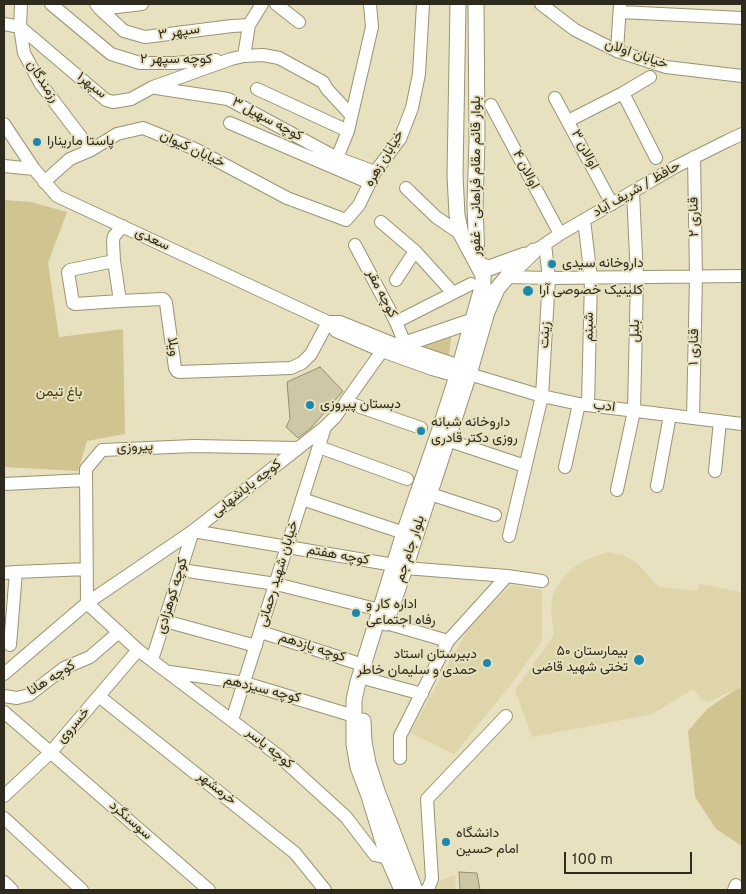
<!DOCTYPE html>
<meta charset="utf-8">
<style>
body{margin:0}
#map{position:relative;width:746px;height:894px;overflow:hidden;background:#e8e1bf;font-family:Overpass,sans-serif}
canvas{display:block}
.frame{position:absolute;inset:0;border:5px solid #2e2b1e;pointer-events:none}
.scale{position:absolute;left:564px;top:852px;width:128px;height:22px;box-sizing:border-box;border:2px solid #2e2b1e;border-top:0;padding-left:6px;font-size:15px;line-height:18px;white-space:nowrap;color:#2e2b1e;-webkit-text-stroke:4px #e8e1bf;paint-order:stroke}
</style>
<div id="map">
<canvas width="746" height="894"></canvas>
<div class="frame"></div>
<div class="scale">100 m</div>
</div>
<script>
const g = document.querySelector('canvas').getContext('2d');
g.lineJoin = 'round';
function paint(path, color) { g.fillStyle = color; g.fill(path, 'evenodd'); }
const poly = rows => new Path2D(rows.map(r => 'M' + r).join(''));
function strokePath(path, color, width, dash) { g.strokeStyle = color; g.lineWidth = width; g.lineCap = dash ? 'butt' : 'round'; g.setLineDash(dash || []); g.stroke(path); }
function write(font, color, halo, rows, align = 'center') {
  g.font = font + ' Overpass,Vazirmatn,sans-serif'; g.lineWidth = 4; g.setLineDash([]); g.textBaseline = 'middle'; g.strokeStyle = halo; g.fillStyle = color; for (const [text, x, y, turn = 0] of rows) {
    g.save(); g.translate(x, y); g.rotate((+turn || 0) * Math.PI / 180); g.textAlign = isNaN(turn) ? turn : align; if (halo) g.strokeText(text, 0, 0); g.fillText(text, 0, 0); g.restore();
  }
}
paint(poly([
 [608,552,623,555,637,563,659,587,697,591,700,584,742,592,742,686,708,702,701,699,693,689,653,714,532,737,515,690,554,635,551,610,553,594,561,580,573,568,585,560],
 [511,585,542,590,542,641,510,686,454,754,410,733,469,627],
 [455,875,456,890,430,890,433,883]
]), '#ded5ab');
paint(poly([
 [4,200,31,202,67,212,48,263,59,337,123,329,125,434,87,441,78,471,4,467],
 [452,331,449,356,420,346],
 [738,688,742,689,742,846,716,829,695,797,688,731,707,709]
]), '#d0c591');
const building = poly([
 [320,367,343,391,311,428,298,438,286,427,290,419,287,382,320,367],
 [459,872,477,873,480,890,460,890,459,872]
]);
paint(building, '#cec7a6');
strokePath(building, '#948e6e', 1);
const minor = poly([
 [21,4,20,27,24,53,40,83,91,150],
 [51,4,111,54,140,63,174,63,216,60],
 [96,4,100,9,124,31,145,37,232,26,249,25],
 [276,4,299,22],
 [541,4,575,30,617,51,666,67,742,76],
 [100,9,142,4],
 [620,12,742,18],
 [4,24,20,27,106,100,113,102,131,99,153,87,231,59,244,56,263,55,279,58,323,82,327,89,351,115],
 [617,51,620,4],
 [244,56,249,25,262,4],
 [156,88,228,99,337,158,375,172],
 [257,89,348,131],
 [623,93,656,158],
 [555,98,612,204],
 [491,105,560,234],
 [568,121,623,93,650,77],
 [230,123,370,183],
 [4,124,34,169,57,196,328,322,336,331,366,344,382,351,432,369,457,376,465,375],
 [337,158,348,131,372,27,370,4],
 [4,166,34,169],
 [44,182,70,159,91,150,117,134,143,128,195,149,287,198,346,220,359,205,375,172,400,139,412,108,419,74,423,4],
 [406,188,436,217,461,234],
 [584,220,591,278,588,405],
 [381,222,415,251,453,293],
 [123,226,114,236,113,241,114,261,120,301,163,299,165,301,166,303,175,368,177,371,179,372,291,368,302,363,311,354,328,322],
 [355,245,396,322,405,344],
 [538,249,560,234,675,167,727,141,742,134],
 [114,261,70,270,68,272,73,303,75,304,120,301],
 [507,277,549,278,742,276],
 [396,280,415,251],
 [328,322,340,322,397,345,460,366,469,374,542,396,579,404,742,424],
 [396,322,471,284],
 [346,402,421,428],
 [693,418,696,277,694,157],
 [447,440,525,466],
 [319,447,407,479],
 [565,467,579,404],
 [715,471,720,421],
 [4,484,86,480],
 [657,486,670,415],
 [617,490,634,411,637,277,633,192],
 [430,494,495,515],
 [302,499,404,533],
 [509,536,542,396,549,278,545,244],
 [405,568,507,576,542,581],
 [181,570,276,584,380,610],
 [4,573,16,572,87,569],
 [87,603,138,650,279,756,346,817,375,855,388,858],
 [87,603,86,469,102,450,194,446,298,448],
 [165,621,256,646],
 [386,623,448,641],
 [261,632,363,665],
 [10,645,16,572],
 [152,660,193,531,394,565],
 [170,672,245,683,354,716],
 [4,674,87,603,193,531,325,427,335,417,382,351],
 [367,679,422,694],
 [4,696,17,698,29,695,64,668,90,657,119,632],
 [100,697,295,853,325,890],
 [4,712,209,890],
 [232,720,325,427],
 [400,758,400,736,448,641,507,576],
 [4,796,51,752,138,650],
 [4,818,82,890],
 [4,882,12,890],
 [426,890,428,889,432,879,427,799,506,716],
 [734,890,736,885]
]);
const major = poly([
 [476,4,477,139,475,205,477,260],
 [477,264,489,268,525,255],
 [397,345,405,344,472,321],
 [386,623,405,568,469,374,487,312,497,289,507,277,534,251],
 [363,721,364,742,368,763,377,791,415,890],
 [402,890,388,858,369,796,358,767,354,744,354,700,358,682,404,533,438,435,457,376,483,284,483,275,461,234,457,215,455,175,458,4]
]);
strokePath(minor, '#9a9373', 14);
strokePath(major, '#9a9373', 17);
strokePath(minor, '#fff', 12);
strokePath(major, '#fff', 15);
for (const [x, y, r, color] of [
 [37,142,5,"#1c88af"],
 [552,264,5,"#1c88af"],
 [528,291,6,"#1c88af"],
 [310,405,5,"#1c88af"],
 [421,431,5,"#1c88af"],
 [356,613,5,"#1c88af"],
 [639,660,6,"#1c88af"],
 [487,663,5,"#1c88af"],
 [446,842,5,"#1c88af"]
]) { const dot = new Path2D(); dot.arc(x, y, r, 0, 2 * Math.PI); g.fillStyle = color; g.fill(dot); strokePath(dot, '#e8e1bf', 2); }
write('14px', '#2e2b1e', '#e8e1bf', [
 ["سپهر ۳",179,33,-8],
 ["خیابان اولان",636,55,19],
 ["کوچه سپهر ۲",176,60],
 ["رزمندگان",42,82,57],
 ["سپهر۱",91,86,38],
 ["کوچه سهیل ۳",267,120,28],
 ["خیابان کیوان",192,150,25],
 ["اوالان ۳",584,150,62],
 ["خیابان زهره",385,159,-59],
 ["اوالان ۴",525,170,62],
 ["بلوار قائم مقام فراهانی - غفور",477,176,-90],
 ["حافظ / شریف آباد",637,190,-30],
 ["قناری ۲",695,217,-91],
 ["سعدی",152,240,25],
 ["کوچه مقر",381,294,63],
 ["شبنم",590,327,-89],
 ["بلبل",636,331,-89],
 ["زینت",546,335,-87],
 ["ویلا",172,347,83],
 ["قناری ۱",695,347,-89],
 ["ادب",604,407,7],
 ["پیروزی",135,448,-2],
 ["کوچه باباشهابی",247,489,-38],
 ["بلوار جام جم",411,549,-72],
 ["کوچه هفتم",338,556,10],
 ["خیابان شهید رحمانی",279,574,-73],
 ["کوچه کوهزادی",173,596,-73],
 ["کوچه یازدهم",312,648,18],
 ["کوچه هانا",52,679,-32],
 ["کوچه سیزدهم",262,690,14],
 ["خسروی",74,726,-49],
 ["کوچه یاسر",269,749,39],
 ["خرمشهر",216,789,38],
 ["سوسنگرد",130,821,41]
]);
write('14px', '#2e2b1e', '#e8e1bf', [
 ["پاستا مارینارا",47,142],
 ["داروخانه سیدی",562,264],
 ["کلینیک خصوصی آرا",539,291],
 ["دبستان پیروزی",320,405],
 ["داروخانه شبانه",431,423],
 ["روزی دکتر قادری",431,439],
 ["اداره کار و",366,605],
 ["رفاه اجتماعی",366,621],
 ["بیمارستان ۵۰",628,652,"right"],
 ["تختی شهید قاضی",628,668,"right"],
 ["دبیرستان استاد",477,655,"right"],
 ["حمدی و سلیمان خاطر",477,671,"right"],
 ["دانشگاه",456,834],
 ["امام حسین",456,850]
], 'left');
write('14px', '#40370c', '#e8e1bf', [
 ["باغ تیمن",59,393]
]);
</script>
